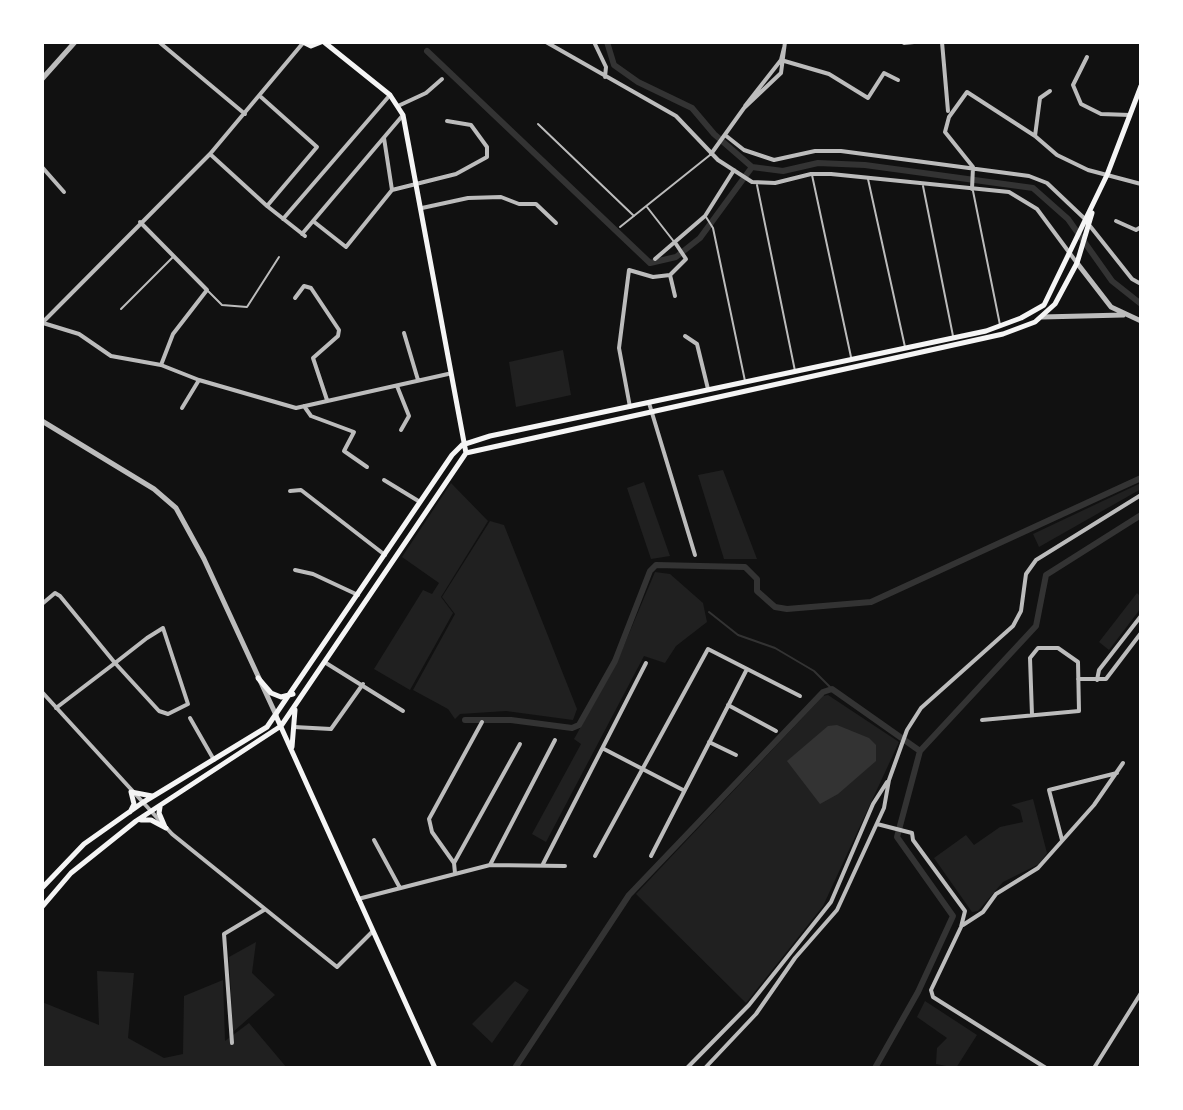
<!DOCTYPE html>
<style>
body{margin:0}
#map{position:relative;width:1183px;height:1110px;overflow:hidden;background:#111;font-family:"DM Sans",sans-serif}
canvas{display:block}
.frame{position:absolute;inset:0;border:44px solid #fff;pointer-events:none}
</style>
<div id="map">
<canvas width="1183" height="1110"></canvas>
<div class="frame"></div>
</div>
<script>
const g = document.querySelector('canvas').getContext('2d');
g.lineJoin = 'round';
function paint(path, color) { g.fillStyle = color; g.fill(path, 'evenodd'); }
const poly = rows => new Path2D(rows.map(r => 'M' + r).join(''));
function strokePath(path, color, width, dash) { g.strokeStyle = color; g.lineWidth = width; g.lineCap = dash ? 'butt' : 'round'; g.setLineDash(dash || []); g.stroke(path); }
paint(poly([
 [563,350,571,395,516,407,509,362],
 [723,470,757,559,724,559,698,475],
 [644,482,670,556,651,559,627,488],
 [451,483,488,521,441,597,453,613,410,690,374,669,423,590,432,594,439,583,402,557],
 [1141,483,1141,489,1039,547,1033,534],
 [490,521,504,525,577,709,573,720,506,711,460,714,455,719,448,709,413,690,455,614,442,597],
 [655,572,670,574,703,603,707,622,676,646,665,663,644,656,546,842,532,834,581,744,574,739,617,662],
 [1137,593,1141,597,1141,608,1109,650,1099,642],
 [828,695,899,742,823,906,746,1003,636,894,823,696],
 [1033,799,1047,853,1039,864,1003,882,978,911,972,912,934,858,966,835,974,845,1000,827,1023,822,1020,810,1011,805],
 [256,942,252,973,275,995,233,1032,229,957],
 [97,971,134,973,128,1038,164,1058,183,1054,184,996,223,980,225,1041,249,1023,287,1068,42,1068,42,1002,99,1025],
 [515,981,529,990,492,1043,472,1024],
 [925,1001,977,1035,956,1068,936,1064,937,1048,947,1038,917,1017]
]), '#202020');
paint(poly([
 [837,725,869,738,876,745,876,761,838,794,820,804,787,761,828,726]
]), '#333');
strokePath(poly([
 [709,612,738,635,775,648,814,671,833,690]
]), '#333', 2);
strokePath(poly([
 [607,42,614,65,638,82,692,108,714,134,752,167,783,171,818,163,865,165,1033,188,1068,219,1112,281,1141,304],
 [427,51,650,263,676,257,700,238,752,167],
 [465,720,511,720,572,728,579,725,615,661,650,571,656,565,745,567,757,579,757,591,775,607,787,609,871,602,1141,478],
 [515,1068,629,895,823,692,832,689,920,751],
 [875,1068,918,992,953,916,897,837,920,751,1036,626,1046,575,1141,515]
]), '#333', 6);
strokePath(poly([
 [538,124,634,216],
 [812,175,851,357],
 [868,179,905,347],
 [757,185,795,371],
 [923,186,953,336],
 [973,191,1000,325],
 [647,207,675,243],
 [706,217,713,228,745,381],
 [620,227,710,155],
 [208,291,222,305,247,307,279,257],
 [121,309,173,257]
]), '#bcbcbc', 2);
strokePath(poly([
 [159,42,245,114],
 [546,42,676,116,718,160,752,182,775,183,811,174,831,174,1009,192,1037,209,1077,263],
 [594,42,606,67,605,77],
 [942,42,948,111],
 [904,43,914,42],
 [1087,57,1073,85,1081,104,1101,114,1130,115],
 [781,60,829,74,868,98,884,73,898,80],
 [1050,91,1040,98,1035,136,1057,155,1088,170,1141,184],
 [398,106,426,93,442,79],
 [745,106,781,60,784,48],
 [725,135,744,150,774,160,815,151,841,151,1029,176,1047,183,1085,219],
 [384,138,392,190],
 [210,154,267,206,317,147,261,97],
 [711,154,744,108,781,73,785,42],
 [42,167,64,192],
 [972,189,973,167,945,132,949,117,967,92,1035,136],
 [267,206,305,236],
 [422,208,468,198,501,197,519,204,536,204,556,223],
 [283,219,390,95],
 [313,221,346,247,392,190,456,174,487,157,487,147,471,125,447,121],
 [1116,221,1136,230,1141,227],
 [140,222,207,290,173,334,161,365],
 [1090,226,1132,279,1141,284],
 [302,234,403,115],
 [655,259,705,216,734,170],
 [670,275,675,296],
 [295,298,304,286,311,288,339,330,338,336,313,358,327,400],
 [43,322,210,154,303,43],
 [43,323,79,334,111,356,161,365,199,380,296,408,448,374],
 [404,333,418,380],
 [685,336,697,344,708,389],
 [397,386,409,416,401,430],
 [649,403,695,555],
 [304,406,311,416,354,432,344,451,367,467],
 [630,407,619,348,629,270,653,277,670,275,686,259,676,244],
 [182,408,199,380],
 [384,480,420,502],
 [290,491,301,490,385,555],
 [295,570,313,574,358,595],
 [42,604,55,593,60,596,115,663,159,711,168,714,188,704,163,628,147,638,115,663,56,708],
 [326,663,403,711],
 [1078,679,1106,679,1141,633],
 [1097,680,1099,670,1141,616],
 [42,692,172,834,337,967,372,932],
 [728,705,776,731],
 [190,718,214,760],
 [982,720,1079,711,1078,662,1058,648,1038,648,1030,658,1032,715],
 [294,727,331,729,363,684],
 [709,742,736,755],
 [604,749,683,790],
 [877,824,912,833,913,840,965,911,961,927,931,990,933,997,1046,1068],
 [374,840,400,888],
 [1062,840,1049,790,1117,773],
 [595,856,708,649,800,696],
 [651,856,747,669],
 [454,863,432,832,429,819,482,722],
 [543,864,646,663],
 [490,865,555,740],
 [455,873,454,863,520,744],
 [358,899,490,865,565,866],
 [963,925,983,912,996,894,1038,868,1094,805,1123,763],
 [232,1043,224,934,264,910],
 [687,1068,749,1005,831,902,873,804,887,782],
 [705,1068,756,1014,795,958,837,910,884,808,889,780,907,730,921,708,1013,626,1021,611,1026,574,1036,560,1141,495],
 [1094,1068,1141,993]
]), '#bcbcbc', 4);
strokePath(poly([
 [42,79,75,42],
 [1077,263,1111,307,1141,321],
 [1042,317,1123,315],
 [42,421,154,489,176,508,204,559,276,715]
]), '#bcbcbc', 5);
strokePath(poly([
 [303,42,311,46,321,42],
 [324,42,390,95,403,115,466,453],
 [258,678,271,693,281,697,293,694],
 [276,716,435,1068],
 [292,747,295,710],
 [160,807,159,813,165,827],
 [130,812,134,804,131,792,152,796],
 [141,820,151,820,166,828],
 [42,888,84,844,142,803,267,727,452,455,462,445,490,436,986,331,1021,318,1044,305,1107,175,1141,86],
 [42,907,71,873,136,821,281,726,466,453,1003,334,1035,322,1055,304,1077,263,1092,213]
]), '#f5f5f5', 5);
</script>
